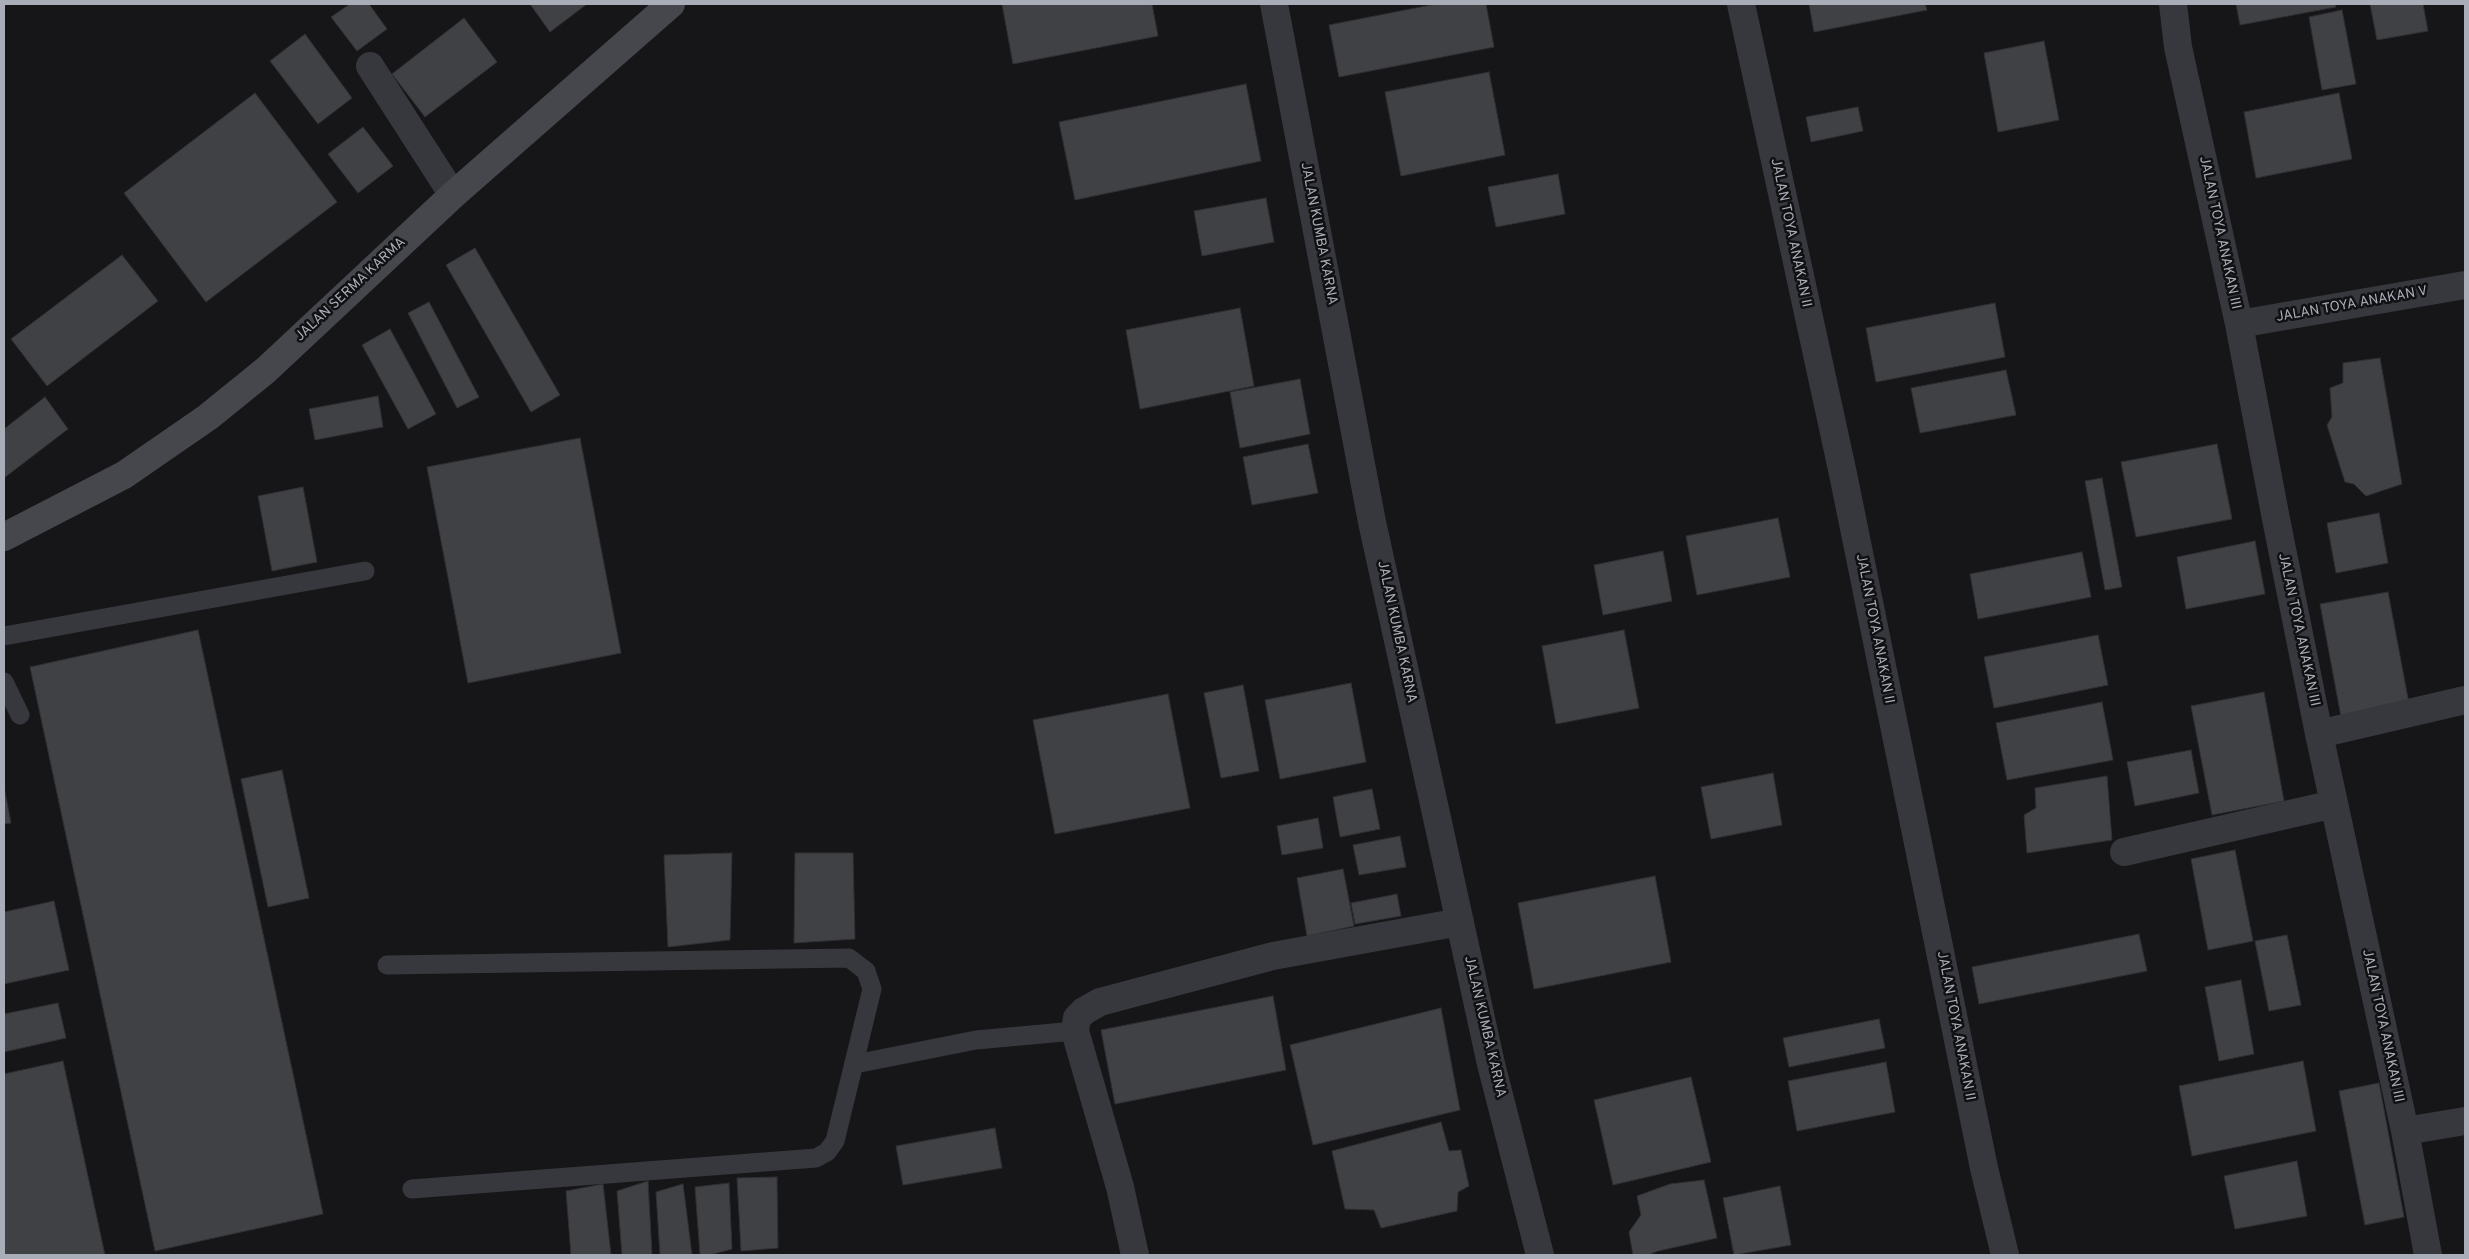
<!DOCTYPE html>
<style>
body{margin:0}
#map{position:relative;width:2469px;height:1259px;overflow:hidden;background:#161618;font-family:Overpass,sans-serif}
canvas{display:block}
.frame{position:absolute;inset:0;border:5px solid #a8adb8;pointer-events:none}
</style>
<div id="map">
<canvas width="2469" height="1259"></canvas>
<div class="frame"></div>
</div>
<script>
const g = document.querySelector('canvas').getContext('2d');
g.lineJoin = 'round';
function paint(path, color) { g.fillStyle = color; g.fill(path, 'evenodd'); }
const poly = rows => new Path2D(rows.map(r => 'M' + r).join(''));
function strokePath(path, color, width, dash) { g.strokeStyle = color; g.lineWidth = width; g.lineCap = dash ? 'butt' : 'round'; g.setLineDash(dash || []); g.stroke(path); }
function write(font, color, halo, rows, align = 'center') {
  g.font = font + ' Overpass,sans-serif'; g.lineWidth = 5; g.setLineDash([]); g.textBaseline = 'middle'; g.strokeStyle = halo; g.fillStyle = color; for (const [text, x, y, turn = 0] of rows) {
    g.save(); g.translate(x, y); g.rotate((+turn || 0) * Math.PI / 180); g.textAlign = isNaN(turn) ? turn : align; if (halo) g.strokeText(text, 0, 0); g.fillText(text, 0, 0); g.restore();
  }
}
const building = poly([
 [350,4,369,4,387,29,357,51,331,17,350,4],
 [530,4,587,4,550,32,530,4],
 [1002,4,1152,4,1158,36,1013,64,1002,4],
 [1436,4,1486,4,1494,47,1339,77,1329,25,1436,4],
 [1809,4,1925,4,1927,10,1814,32,1809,4],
 [2236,4,2335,4,2336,7,2240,25,2236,4],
 [2370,4,2423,4,2428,31,2377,40,2370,4],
 [2342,10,2356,84,2322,90,2309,17,2342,10],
 [464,18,497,62,425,117,392,74,464,18],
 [305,34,352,98,318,124,270,61,305,34],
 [2044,41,2059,120,1998,132,1984,53,2044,41],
 [1489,72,1505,155,1401,176,1385,92,1489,72],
 [1246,84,1261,161,1075,200,1059,122,1246,84],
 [255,93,337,202,206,302,124,193,255,93],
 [2339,93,2352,159,2256,178,2244,112,2339,93],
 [1858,107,1863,131,1811,142,1806,117,1858,107],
 [363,127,393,166,358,193,328,154,363,127],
 [1558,174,1565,214,1496,227,1488,187,1558,174],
 [1266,198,1274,242,1202,256,1194,211,1266,198],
 [475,248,560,395,531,412,446,265,475,248],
 [122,255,158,301,47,386,11,339,122,255],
 [429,302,479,397,457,408,408,313,429,302],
 [1995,303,2005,357,1876,382,1866,328,1995,303],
 [1240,308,1254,386,1140,409,1126,330,1240,308],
 [390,329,436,414,408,429,362,345,390,329],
 [2380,358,2402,484,2366,496,2354,484,2345,482,2327,425,2332,417,2330,388,2343,383,2343,363,2380,358],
 [2006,370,2016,415,1920,433,1911,388,2006,370],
 [1300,379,1310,434,1240,448,1230,392,1300,379],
 [378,396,383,427,315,440,309,409,378,396],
 [45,397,68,429,4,478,4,429,45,397],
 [580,438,621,653,468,683,427,467,580,438],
 [1308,444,1318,493,1252,505,1243,457,1308,444],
 [2217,444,2232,519,2136,537,2121,462,2217,444],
 [2102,478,2122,587,2105,590,2085,481,2102,478],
 [303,487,317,562,272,571,258,496,303,487],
 [2379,513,2388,563,2336,573,2327,523,2379,513],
 [1778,518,1790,577,1697,595,1686,536,1778,518],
 [2255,541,2265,594,2186,609,2177,557,2255,541],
 [1663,551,1672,601,1603,615,1594,565,1663,551],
 [2082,552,2091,597,1978,619,1970,574,2082,552],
 [2388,592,2410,709,2342,722,2320,604,2388,592],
 [198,630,323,1214,155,1251,30,667,198,630],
 [1624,630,1639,708,1556,724,1542,646,1624,630],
 [2098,635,2108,685,1994,708,1984,657,2098,635],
 [1351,683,1366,762,1280,779,1265,700,1351,683],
 [1243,685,1259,771,1221,778,1204,693,1243,685],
 [2264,692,2284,801,2212,815,2191,706,2264,692],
 [1168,694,1190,808,1055,834,1033,720,1168,694],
 [2102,702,2113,760,2007,780,1996,723,2102,702],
 [2191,750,2199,793,2135,806,2127,762,2191,750],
 [282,770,309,898,268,907,241,779,282,770],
 [1773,773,1782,825,1711,839,1701,787,1773,773],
 [2107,776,2112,840,2027,853,2024,815,2036,808,2035,788,2107,776],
 [4,787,11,823,4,824,4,787],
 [1372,789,1380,829,1340,837,1333,797,1372,789],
 [1318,818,1323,848,1282,855,1277,826,1318,818],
 [1400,836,1406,867,1359,875,1353,845,1400,836],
 [2235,850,2253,941,2208,950,2191,859,2235,850],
 [732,853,730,940,668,947,664,855,732,853],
 [795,853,853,853,855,939,794,943,795,853],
 [1343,869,1354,926,1307,936,1297,878,1343,869],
 [1655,876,1671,962,1534,989,1518,903,1655,876],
 [1397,894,1401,916,1355,924,1351,903,1397,894],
 [54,901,69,970,4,984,4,912,54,901],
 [2139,934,2147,971,1979,1004,1972,967,2139,934],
 [2287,935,2301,1005,2269,1011,2255,941,2287,935],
 [2241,980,2254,1054,2219,1061,2205,987,2241,980],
 [1273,996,1286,1070,1115,1104,1101,1030,1273,996],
 [58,1003,66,1038,4,1052,4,1014,58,1003],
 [1441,1008,1460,1110,1313,1145,1290,1045,1441,1008],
 [1879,1019,1885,1048,1789,1067,1783,1038,1879,1019],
 [63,1061,105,1255,4,1255,4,1074,63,1061],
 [2303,1061,2316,1131,2192,1156,2179,1086,2303,1061],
 [1886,1062,1895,1112,1797,1131,1788,1081,1886,1062],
 [1691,1077,1711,1162,1613,1185,1594,1100,1691,1077],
 [2379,1083,2404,1217,2365,1225,2339,1091,2379,1083],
 [1441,1122,1449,1151,1461,1150,1469,1186,1458,1192,1457,1211,1381,1228,1374,1210,1345,1209,1332,1151,1441,1122],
 [995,1128,1002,1168,903,1185,896,1146,995,1128],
 [2297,1161,2307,1216,2235,1229,2224,1176,2297,1161],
 [777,1177,778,1248,741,1251,737,1178,777,1177],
 [1704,1180,1717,1238,1658,1251,1648,1255,1633,1255,1629,1232,1641,1215,1637,1196,1670,1184,1704,1180],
 [648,1181,652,1255,622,1255,617,1191,648,1181],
 [729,1183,732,1249,710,1255,700,1255,695,1187,729,1183],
 [603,1184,611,1255,571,1255,566,1191,603,1184],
 [683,1184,692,1255,660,1255,656,1192,683,1184],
 [1780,1186,1791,1245,1734,1255,1723,1198,1780,1186]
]);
paint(building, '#404145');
strokePath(building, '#303034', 1);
strokePath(poly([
 [4,636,365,571],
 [4,682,20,715],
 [387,965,849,958,866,971,872,989,835,1141,827,1152,816,1158,412,1189],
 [855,1064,976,1040,1075,1031]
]), '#37383d', 19);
strokePath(poly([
 [1274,4,1372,522,1491,1064,1540,1255],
 [1741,4,1843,474,1984,1168,2005,1255],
 [2173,4,2178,47,2239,324,2276,519,2319,734,2405,1131,2428,1255],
 [370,66,453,195],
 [2239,324,2465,285],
 [2319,734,2465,700],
 [2124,852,2334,804],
 [2405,1131,2465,1121],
 [1135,1255,1120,1187,1075,1031,1077,1018,1084,1011,1100,1002,1273,956,1460,922]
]), '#37383d', 28);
strokePath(poly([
 [4,537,124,475,208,417,266,370,453,195,671,4]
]), '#45474d', 28);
write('14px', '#a8adb8', '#111113', [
 ["JALAN TOYA ANAKAN II",1790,233,78],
 ["JALAN TOYA ANAKAN III",2219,233,78],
 ["JALAN KUMBA KARNA",1318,234,79],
 ["JALAN SERMA KARMA",351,290,-43],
 ["JALAN TOYA ANAKAN V",2352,305,-10],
 ["JALAN TOYA ANAKAN II",1874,629,79],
 ["JALAN TOYA ANAKAN III",2298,630,78],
 ["JALAN KUMBA KARNA",1396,632,78],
 ["JALAN TOYA ANAKAN II",1955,1026,79],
 ["JALAN TOYA ANAKAN III",2382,1026,78],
 ["JALAN KUMBA KARNA",1484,1027,77]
]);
</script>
